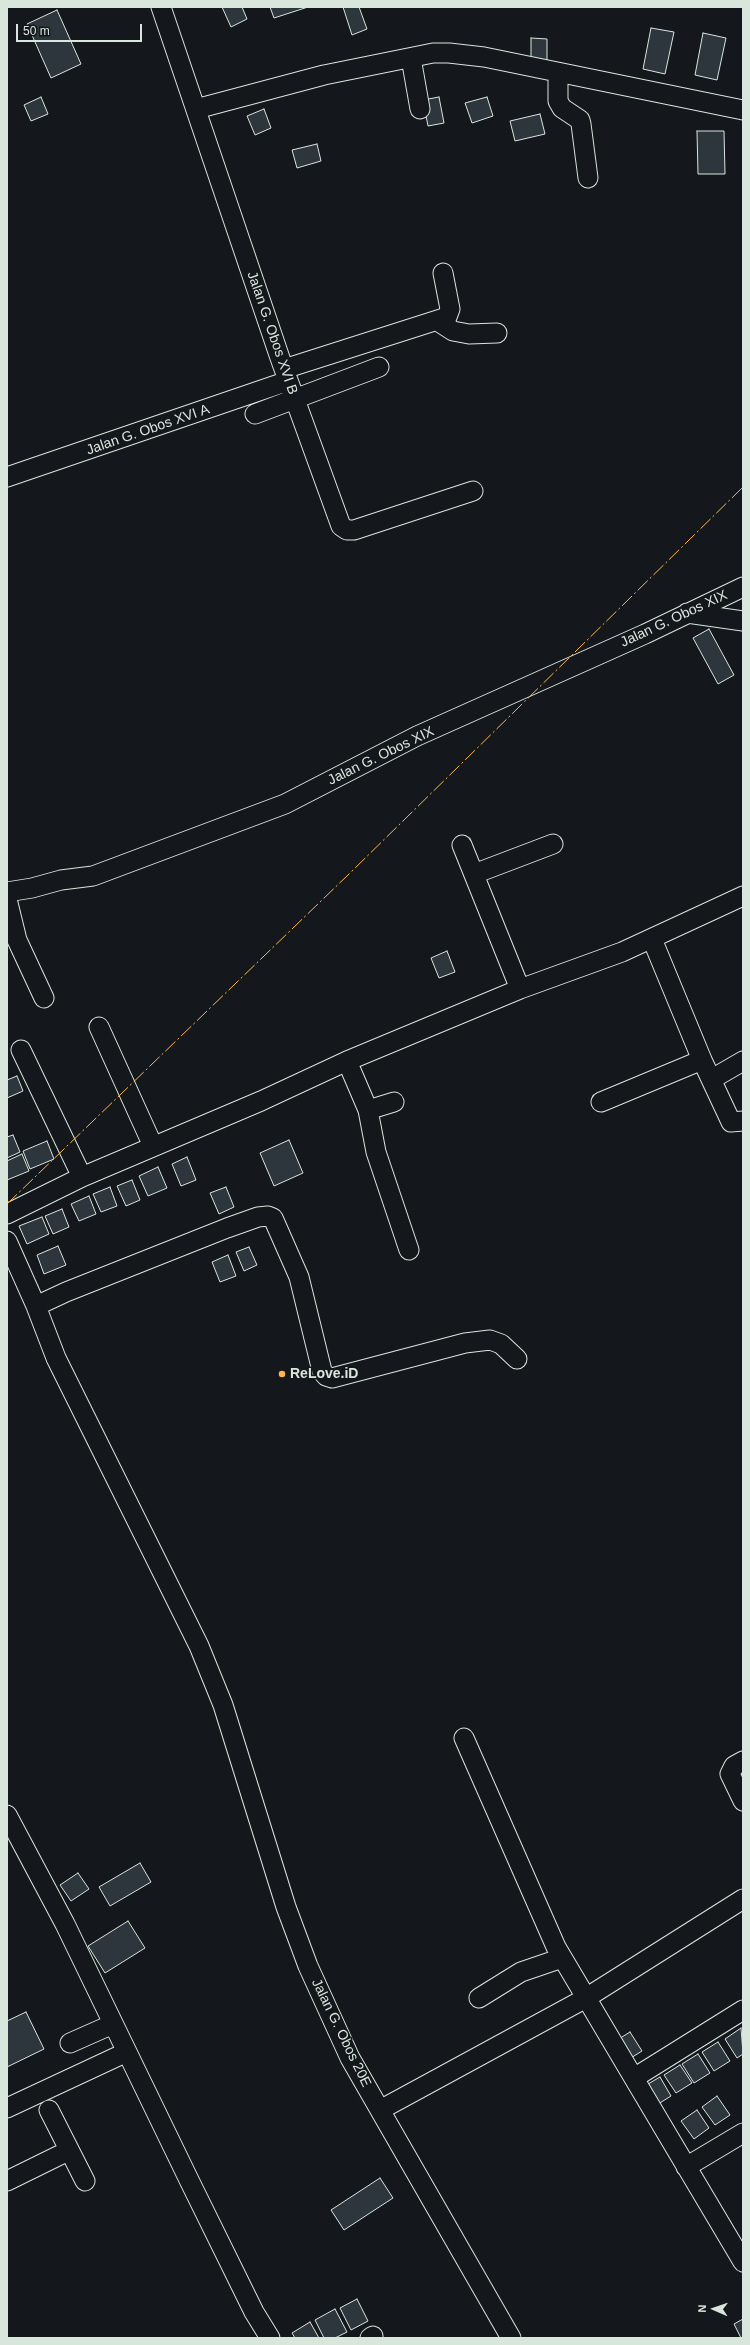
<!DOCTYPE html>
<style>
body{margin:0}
#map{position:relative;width:750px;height:2345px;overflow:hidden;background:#14181c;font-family:Helvetica,sans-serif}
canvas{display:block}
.frame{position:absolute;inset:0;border:8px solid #d8e6dc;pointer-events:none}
.north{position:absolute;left:694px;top:2289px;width:40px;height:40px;-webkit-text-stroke:3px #14181c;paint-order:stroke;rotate:272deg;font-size:11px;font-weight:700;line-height:16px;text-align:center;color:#d8e6dc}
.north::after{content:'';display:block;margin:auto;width:14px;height:18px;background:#d8e6dc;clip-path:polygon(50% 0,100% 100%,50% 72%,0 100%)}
.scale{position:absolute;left:16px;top:24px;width:126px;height:18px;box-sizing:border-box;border:2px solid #d8e6dc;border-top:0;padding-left:5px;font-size:12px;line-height:14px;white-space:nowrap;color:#d8e6dc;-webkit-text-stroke:3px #14181c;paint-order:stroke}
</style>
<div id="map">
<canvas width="750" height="2345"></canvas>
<div class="frame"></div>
<div class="north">N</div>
<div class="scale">50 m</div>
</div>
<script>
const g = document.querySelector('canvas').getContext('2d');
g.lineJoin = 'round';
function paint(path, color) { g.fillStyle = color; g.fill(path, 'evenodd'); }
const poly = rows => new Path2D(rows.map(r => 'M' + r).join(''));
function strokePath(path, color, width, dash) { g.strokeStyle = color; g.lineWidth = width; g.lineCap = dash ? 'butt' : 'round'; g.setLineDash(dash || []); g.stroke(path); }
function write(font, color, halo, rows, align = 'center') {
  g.font = font + ' Helvetica,sans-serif'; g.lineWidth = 3; g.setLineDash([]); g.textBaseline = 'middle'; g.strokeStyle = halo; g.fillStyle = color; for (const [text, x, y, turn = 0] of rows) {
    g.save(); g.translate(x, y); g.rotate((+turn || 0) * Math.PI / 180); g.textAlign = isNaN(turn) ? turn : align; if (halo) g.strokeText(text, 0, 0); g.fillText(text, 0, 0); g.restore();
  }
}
const building = poly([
 [222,7,242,7,247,19,231,27,222,7],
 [270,7,308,7,274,18,270,7],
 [343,7,359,7,367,29,352,35,343,7],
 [57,10,81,64,51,78,27,24,57,10],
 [651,28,674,32,665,74,643,69,651,28],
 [703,33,726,38,717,80,695,75,703,33],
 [531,38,547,39,547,62,531,62,531,38],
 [41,97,48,114,31,121,24,105,41,97],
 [439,97,444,123,428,126,423,100,439,97],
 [487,97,493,116,472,123,465,103,487,97],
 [264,109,271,128,255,135,247,116,264,109],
 [540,114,545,134,515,141,510,121,540,114],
 [697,131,724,131,725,174,698,174,697,131],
 [317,144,321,161,297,168,292,150,317,144],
 [709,629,734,675,718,684,693,638,709,629],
 [447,951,455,972,439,978,431,958,447,951],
 [17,1076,23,1091,7,1098,7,1080,17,1076],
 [13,1135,20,1152,7,1158,7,1137,13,1135],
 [289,1140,303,1173,274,1186,260,1153,289,1140],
 [47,1141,54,1159,30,1169,23,1151,47,1141],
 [22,1154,29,1171,7,1180,7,1161,22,1154],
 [187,1157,196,1180,181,1186,172,1164,187,1157],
 [158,1167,167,1188,148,1196,139,1176,158,1167],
 [132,1180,140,1200,126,1206,117,1186,132,1180],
 [110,1187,117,1206,101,1212,93,1194,110,1187],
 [226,1187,234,1207,219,1214,210,1193,226,1187],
 [89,1196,96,1214,79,1221,71,1204,89,1196],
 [62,1209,69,1227,53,1234,45,1216,62,1209],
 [42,1217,49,1234,27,1244,19,1226,42,1217],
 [58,1246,66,1265,44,1274,37,1255,58,1246],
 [249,1247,257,1265,244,1271,236,1252,249,1247],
 [228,1255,236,1276,220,1282,212,1262,228,1255],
 [140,1863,151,1882,110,1906,99,1887,140,1863],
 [78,1873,89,1889,71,1901,60,1885,78,1873],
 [128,1921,145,1948,105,1973,88,1946,128,1921],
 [26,2012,44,2049,7,2067,7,2021,26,2012],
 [741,2028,743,2054,737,2058,725,2039,741,2028],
 [630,2032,642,2051,626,2061,614,2042,630,2032],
 [718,2042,730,2061,714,2071,702,2052,718,2042],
 [698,2054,710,2073,694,2083,682,2064,698,2054],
 [680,2065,692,2083,676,2093,664,2075,680,2065],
 [660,2077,671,2096,655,2106,643,2087,660,2077],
 [717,2096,730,2115,715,2125,702,2107,717,2096],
 [697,2110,709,2128,694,2139,681,2121,697,2110],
 [380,2178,393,2198,344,2230,331,2210,380,2178],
 [357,2299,368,2321,351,2330,340,2308,357,2299],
 [335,2309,347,2332,335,2338,324,2338,315,2320,335,2309],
 [743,2319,743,2338,741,2338,734,2324,743,2319],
 [310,2322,319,2338,295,2338,292,2333,310,2322]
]);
paint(building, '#2c363c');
strokePath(building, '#d8e6dc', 1);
const minor = poly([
 [161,7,280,358,341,526,347,530,354,530,473,491],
 [411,58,420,109],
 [558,73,558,101,562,108,580,120,581,124,588,178],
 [196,109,324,75,433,53,449,53,484,57,743,110],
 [439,322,453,331,469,334,497,333],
 [284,369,447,317,450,309,443,273],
 [255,414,379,367],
 [7,477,288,381],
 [687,613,743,621],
 [462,845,520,989],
 [474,874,553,844],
 [7,892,32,888,61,880,93,876,285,804,417,736,645,634,743,587],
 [7,899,17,940,44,998],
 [99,1027,153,1146],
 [21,1050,82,1177],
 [702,1060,731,1122,743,1121],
 [347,1061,368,1110,376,1152,409,1250],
 [712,1079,743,1061],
 [601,1102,702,1060,652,939],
 [368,1110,394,1102],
 [7,1214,82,1177,261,1101,347,1061,520,989,622,952,743,896],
 [7,1241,36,1306,56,1358,199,1646,223,1705,286,1907,308,1966,350,2058,511,2338],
 [36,1306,66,1292,227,1228,258,1217,268,1216,273,1218,299,1277,322,1371,326,1376,332,1378,465,1343,490,1340,501,1344,517,1359],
 [464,1738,556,1947,743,2262],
 [743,1761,734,1766,730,1774,743,1801],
 [7,1815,65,1924,190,2182,254,2312,270,2338],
 [479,1998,521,1972,562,1958],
 [70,2043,113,2024],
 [634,2078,743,2010],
 [7,2108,127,2052],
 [49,2110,85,2181],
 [380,2110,586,1998,743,1899],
 [686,2167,743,2133],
 [7,2181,68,2151],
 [370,2338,373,2336]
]);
strokePath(minor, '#d8e6dc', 21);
strokePath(minor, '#14181c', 19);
strokePath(poly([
 [7,1204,349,874,743,487]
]), '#ffb74d', 1, [14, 3, 2, 3]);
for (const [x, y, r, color] of [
 [282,1374,4,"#ffb74d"]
]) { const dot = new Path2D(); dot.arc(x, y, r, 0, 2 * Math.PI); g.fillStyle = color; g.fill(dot); strokePath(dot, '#14181c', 1.5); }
write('14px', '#d8e6dc', '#14181c', [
 ["Jalan G. Obos XVI B",272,333,71],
 ["Jalan G. Obos XVI A",148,430,-19],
 ["Jalan G. Obos XIX",674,619,-25],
 ["Jalan G. Obos XIX",381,756,-26],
 ["Jalan G. Obos 20E",341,2033,64]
]);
write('bold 14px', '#d8e6dc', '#14181c', [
 ["ReLove.iD",290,1374]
], 'left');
</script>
